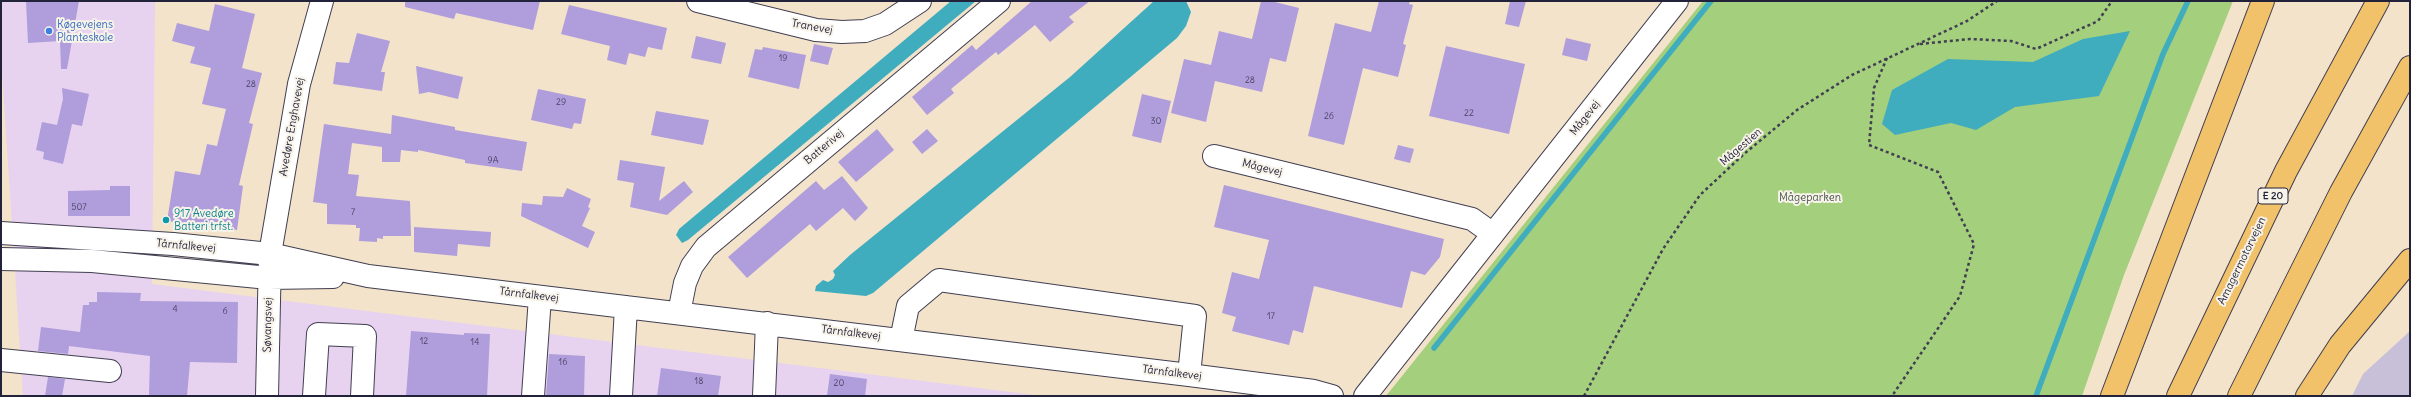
<!DOCTYPE html>
<meta charset="utf-8">
<style>
body{margin:0}
#map{position:relative;width:2411px;height:397px;overflow:hidden;background:#f3e3cb;font-family:Delius,sans-serif}
canvas{display:block}
.frame{position:absolute;inset:0;border:2px solid #22223b;pointer-events:none}
</style>
<div id="map">
<canvas width="2411" height="397"></canvas>
<div class="frame"></div>
</div>
<script>
const g = document.querySelector('canvas').getContext('2d');
g.lineJoin = 'round';
function paint(path, color) { g.fillStyle = color; g.fill(path, 'evenodd'); }
const poly = rows => new Path2D(rows.map(r => 'M' + r).join(''));
function strokePath(path, color, width, dash) { g.strokeStyle = color; g.lineWidth = width; g.lineCap = dash ? 'butt' : 'round'; g.setLineDash(dash || []); g.stroke(path); }
function write(font, color, halo, rows, align = 'center') {
  g.font = font + ' Delius,sans-serif'; g.lineWidth = 4; g.setLineDash([]); g.textBaseline = 'middle'; g.strokeStyle = halo; g.fillStyle = color; for (const [text, x, y, turn = 0] of rows) {
    g.save(); g.translate(x, y); g.rotate((+turn || 0) * Math.PI / 180); g.textAlign = isNaN(turn) ? turn : align; if (halo) g.strokeText(text, 0, 0); g.fillText(text, 0, 0); g.restore();
  }
}
paint(poly([
 [1,1,155,1,152,284,1042,396,23,396,1,55]
]), '#e7d2ef');
paint(poly([
 [2410,331,2410,396,2352,396,2363,374]
]), '#c8bfd8');
paint(poly([
 [1703,1,2233,1,2124,275,2082,396,1386,396]
]), '#a4cf7c');
paint(poly([
 [951,1,976,1,688,240,682,243,676,235,679,229],
 [1154,1,1186,1,1191,12,1186,26,1177,38,873,293,866,296,815,291,816,286,823,280,828,282,833,279,835,275,833,271,850,255,1070,77],
 [2130,31,2099,96,2015,107,1976,130,1951,123,1895,135,1882,124,1892,90,1948,59,2033,62,2083,39]
]), '#40adbf');
strokePath(poly([
 [1434,348,1711,1],
 [2036,396,2163,54,2188,1]
]), '#40adbf', 5.5);
paint(poly([
 [26,1,79,1,67,69,61,69,60,41,28,43],
 [405,1,540,1,533,30,456,13,454,19,405,7],
 [1032,1,1090,1,1069,17,1074,22,1050,42,1035,25,998,55,996,52,951,89,954,93,927,115,912,97,972,45,976,50],
 [1261,1,1271,1,1299,8,1286,62,1270,58,1262,92,1215,81,1206,122,1171,113,1184,59,1211,65,1219,31,1252,39],
 [1379,1,1410,1,1409,4,1413,5,1403,44,1406,45,1398,77,1363,68,1344,145,1308,136,1335,23,1371,32],
 [1510,1,1526,1,1519,27,1505,24],
 [215,4,255,14,242,68,262,73,249,123,253,124,239,185,243,186,237,230,167,221,175,171,200,175,207,144,217,146,226,109,202,104,211,68,190,63,195,47,172,41,177,23,209,31],
 [569,5,667,28,662,50,648,47,645,57,629,53,626,65,607,60,610,46,561,34],
 [357,33,390,41,381,72,385,72,382,91,333,84,336,62,349,63],
 [696,36,726,43,721,64,691,58],
 [1566,38,1591,44,1587,61,1562,55],
 [814,44,833,48,828,65,810,61],
 [1446,46,1525,64,1509,134,1429,116],
 [763,47,806,55,799,89,748,77,755,49,762,50],
 [416,66,463,77,458,99,429,92,419,94],
 [62,88,89,94,82,126,72,124,63,164,43,159,44,152,36,150,42,122,57,125,63,99],
 [538,89,586,99,581,124,574,123,572,129,531,120],
 [1142,94,1171,101,1161,143,1132,136],
 [656,111,709,120,703,145,651,135],
 [392,115,455,127,455,130,527,142,522,171,465,163,465,160,418,150,418,152,401,150,400,162,382,162,382,147,352,143,348,174,359,175,356,196,410,201,411,236,383,236,383,239,377,238,377,242,359,241,360,228,356,228,356,225,327,224,327,204,313,202,324,124,391,134],
 [877,129,894,150,856,182,838,162],
 [927,129,938,141,922,154,912,142],
 [1398,145,1414,149,1410,163,1394,159],
 [620,160,665,167,659,201,684,181,693,192,667,215,630,207,634,183,617,180],
 [842,176,868,208,855,221,843,208,816,231,810,224,747,278,728,257,816,181,824,190],
 [1224,185,1444,239,1440,257,1425,275,1411,271,1402,308,1314,286,1303,333,1293,330,1289,345,1232,331,1236,317,1222,313,1232,272,1259,279,1269,240,1214,227],
 [110,186,130,186,130,216,68,216,68,191,110,190],
 [567,188,591,199,588,207,590,208,582,226,595,232,588,248,521,216,522,203,542,205,543,196,563,197],
 [414,227,491,232,490,247,458,244,457,256,414,252],
 [97,292,141,293,140,301,238,302,237,363,190,362,187,396,149,396,150,356,69,346,68,354,38,351,41,327,80,332,83,305,89,305,89,302,97,302],
 [411,331,464,335,464,333,490,334,487,396,406,396],
 [549,354,585,356,584,396,546,396],
 [661,368,721,376,718,396,657,396],
 [830,374,867,379,865,396,827,396],
 [48,377,65,379,62,396,45,396]
]), '#b09ddb');
const minor = poly([
 [698,1,816,30,842,32,865,31,885,24,920,1],
 [1214,156,1472,219,1493,234],
 [1,233,173,244,270,254,368,276,1189,375,1314,391,1332,396],
 [1,259,92,261,269,278,333,277],
 [679,313,685,283,692,266,706,247,999,1],
 [901,340,908,306,939,280,1195,316,1189,375],
 [1,360,110,371],
 [267,396,270,254,299,84,322,1],
 [314,396,318,334,365,336,362,396],
 [533,396,540,297],
 [621,396,626,307],
 [764,396,767,323],
 [1365,396,1677,1]
]);
const highway = poly([
 [2112,396,2263,1],
 [2178,396,2286,171,2378,1],
 [2239,396,2341,192,2410,67],
 [2307,396,2340,345,2410,260]
]);
strokePath(minor, '#413f51', 24);
strokePath(highway, '#413f51', 24);
strokePath(poly([
 [1920,44,1970,39,2011,41,2036,49,2098,21,2112,1],
 [1887,58,1874,88,1869,145,1938,172,1974,244,1960,296,1894,393,1894,396],
 [1584,396,1663,249,1700,195,1744,154,1797,110,1852,75,1967,21,1997,1]
]), '#413f51', 2.5, [3, 3]);
strokePath(minor, '#fff', 22);
strokePath(highway, '#f2c26a', 22);
for (const [x, y, r, color] of [
 [49,31,4,"#3f7fe0"],
 [166,220,4,"#0f9aa8"]
]) { const dot = new Path2D(); dot.arc(x, y, r, 0, 2 * Math.PI); g.fillStyle = color; g.fill(dot); strokePath(dot, '#f7f3e8', 1.5); }
write('9px', '#464163', null, [
 ["19",783,58],
 ["28",1250,80],
 ["28",251,84],
 ["29",561,102],
 ["22",1469,113],
 ["26",1329,116],
 ["30",1156,121],
 ["9A",493,160],
 ["507",79,207],
 ["7",353,212],
 ["4",175,309],
 ["6",225,311],
 ["17",1271,316],
 ["12",424,341],
 ["14",475,342],
 ["16",563,362],
 ["18",699,381],
 ["20",839,383]
]);
for (const [x, y, w] of [
 [2273,196,30]
]) { const box = new Path2D(); box.roundRect(x - w / 2, y - 8, w, 16, 3); g.fillStyle = '#f7f3e8'; g.fill(box); strokePath(box, '#22223b', 1); }
write('bold 10px', '#22223b', null, [
 ["E 20",2273,196]
]);
write('11px', '#366cbe', '#f7f3e8', [
 ["Køgevejens",57,25],
 ["Planteskole",57,38]
], 'left');
write('11px', '#22223b', '#f7f3e8', [
 ["Tranevej",812,27,10],
 ["Mågevej",1585,118,-52],
 ["Avedøre Enghavevej",292,127,-80],
 ["Batterivej",824,147,-40],
 ["Mågestien",1741,147,-41],
 ["Mågevej",1262,168,14],
 ["Tårnfalkevej",186,246,5],
 ["Amagermotorvejen",2242,261,-64],
 ["Tårnfalkevej",529,295,7],
 ["Søvangsvej",268,325,-89],
 ["Tårnfalkevej",851,333,7],
 ["Tårnfalkevej",1172,373,7]
]);
write('11px', '#49564e', '#f7f3e8', [
 ["Mågeparken",1810,198]
]);
write('11px', '#0d838f', '#f7f3e8', [
 ["917 Avedøre",174,214],
 ["Batteri trfst.",174,227]
], 'left');
</script>
